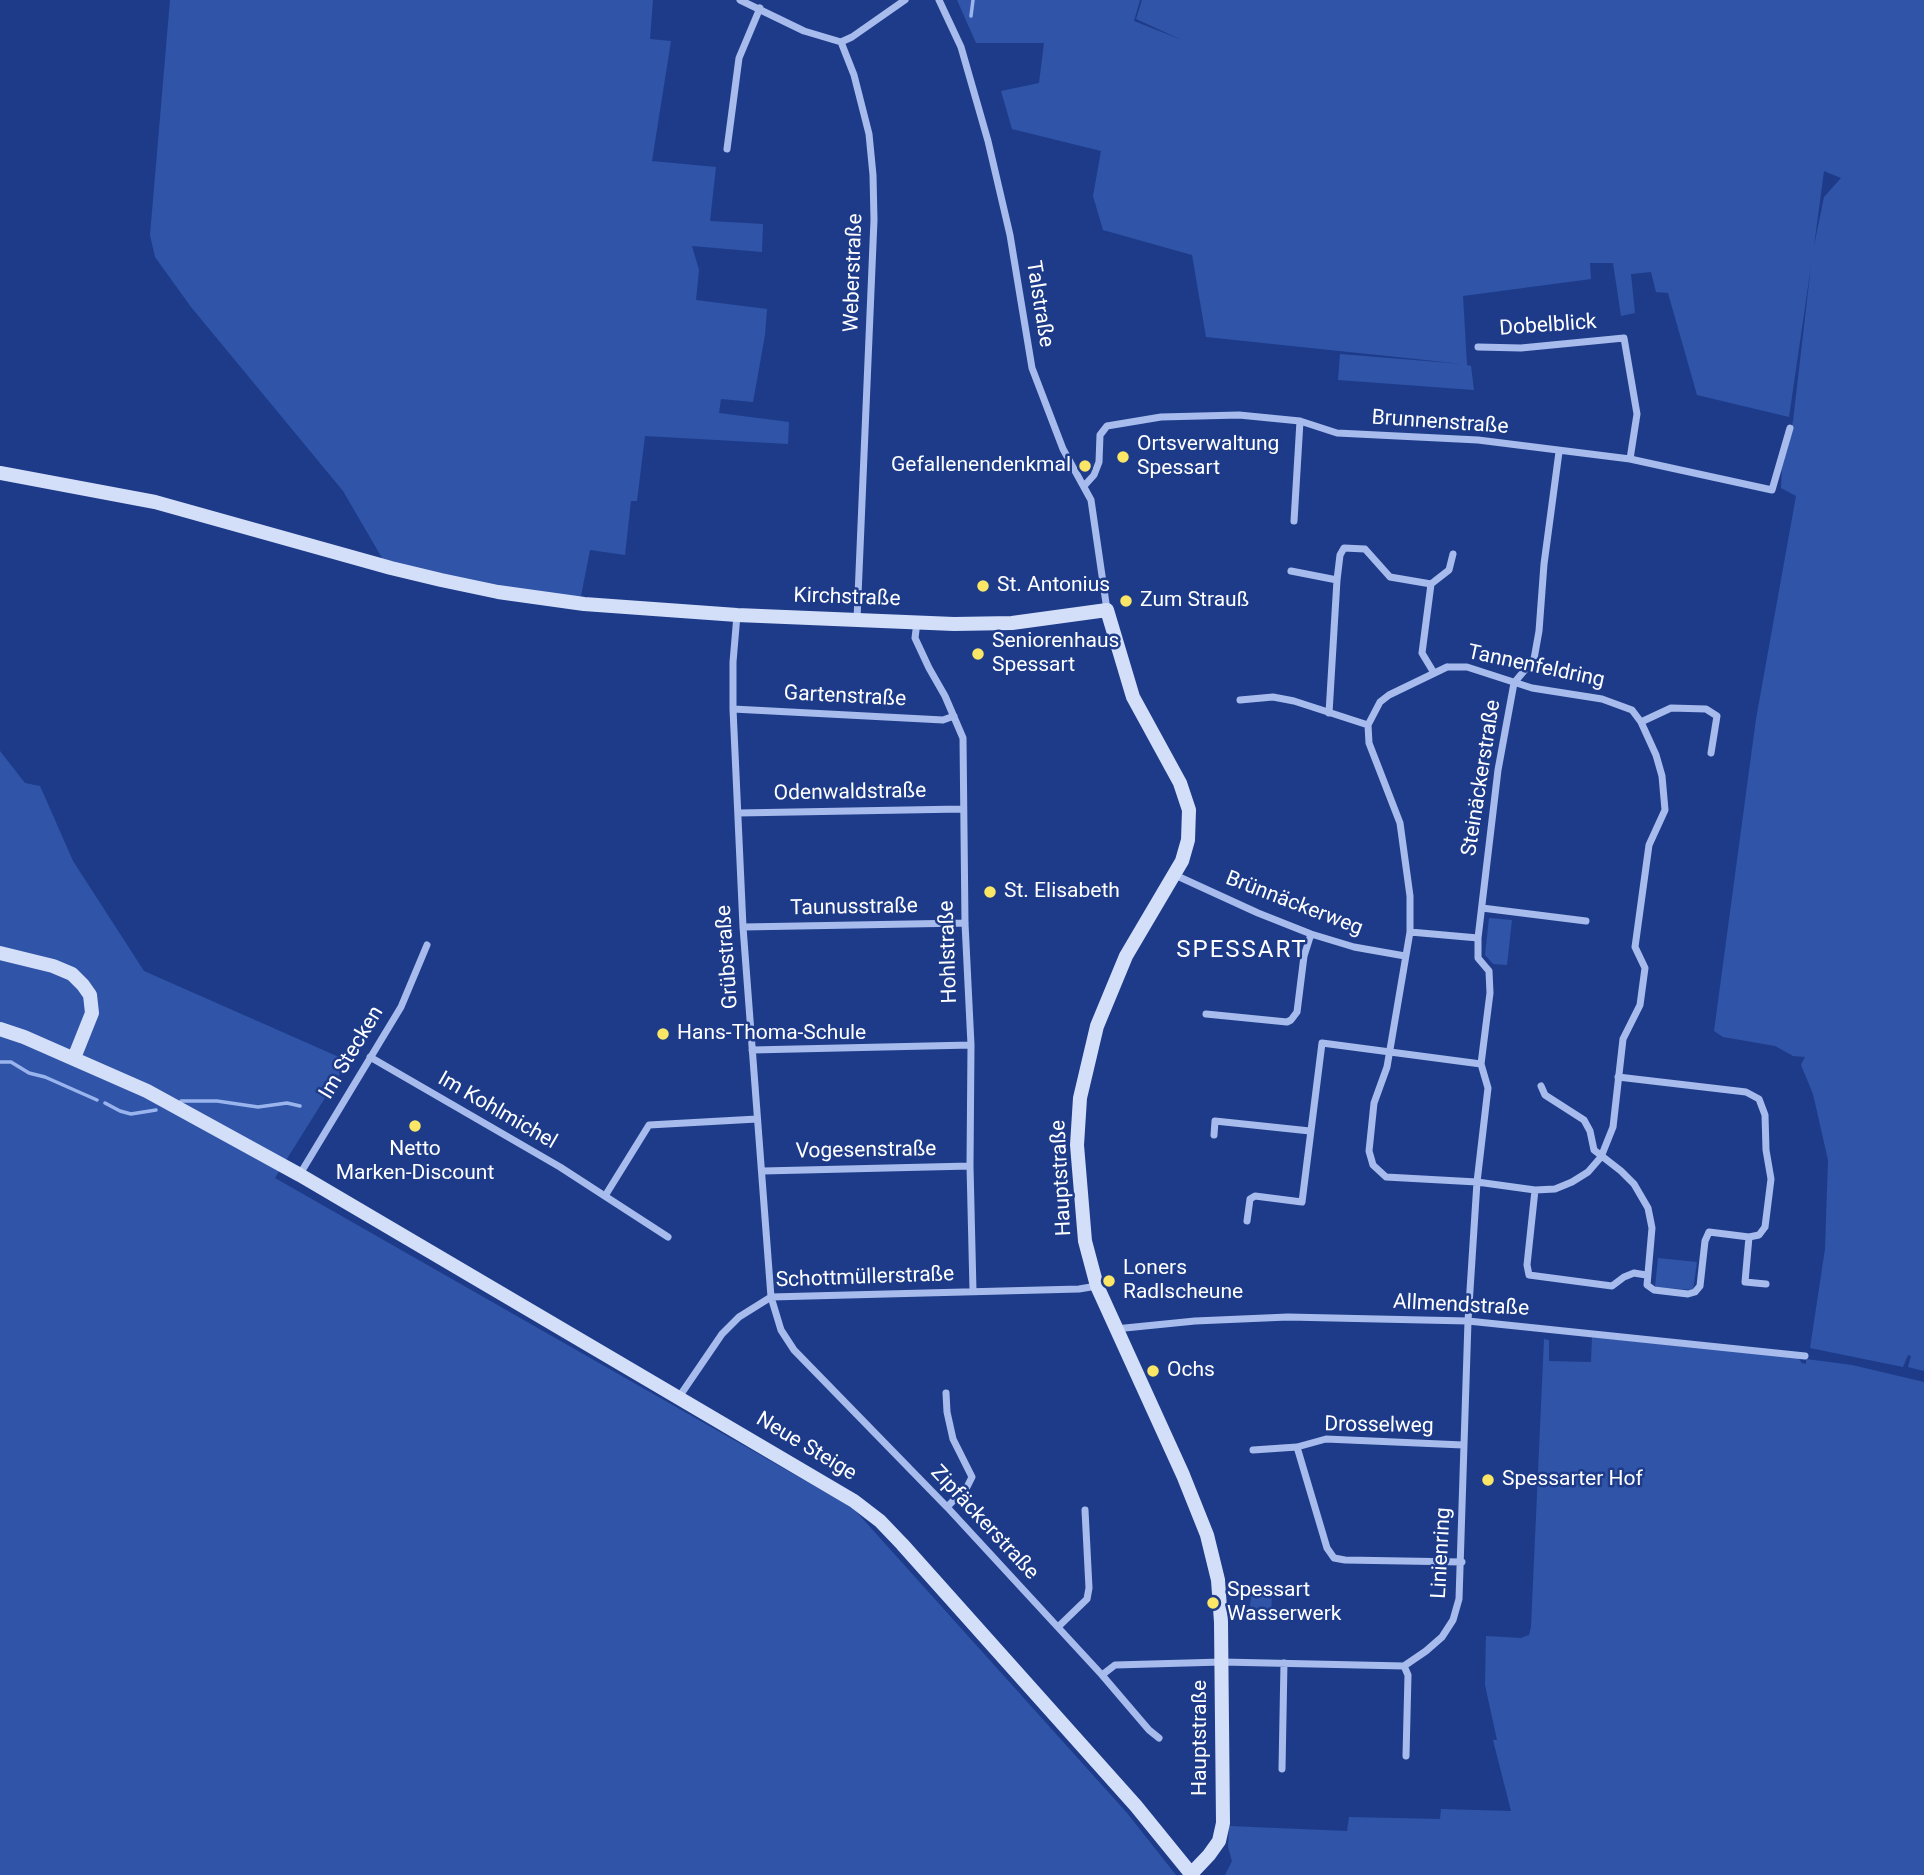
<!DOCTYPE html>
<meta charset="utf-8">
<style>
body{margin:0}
canvas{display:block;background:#1d3b89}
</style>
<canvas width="1924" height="1875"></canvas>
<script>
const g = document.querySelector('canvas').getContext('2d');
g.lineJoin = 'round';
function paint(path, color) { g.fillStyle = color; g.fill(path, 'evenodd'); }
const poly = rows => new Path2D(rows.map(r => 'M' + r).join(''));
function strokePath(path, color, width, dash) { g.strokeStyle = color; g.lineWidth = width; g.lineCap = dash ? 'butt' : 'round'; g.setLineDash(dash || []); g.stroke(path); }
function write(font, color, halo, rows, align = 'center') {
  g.font = font + ' Roboto,sans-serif'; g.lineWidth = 5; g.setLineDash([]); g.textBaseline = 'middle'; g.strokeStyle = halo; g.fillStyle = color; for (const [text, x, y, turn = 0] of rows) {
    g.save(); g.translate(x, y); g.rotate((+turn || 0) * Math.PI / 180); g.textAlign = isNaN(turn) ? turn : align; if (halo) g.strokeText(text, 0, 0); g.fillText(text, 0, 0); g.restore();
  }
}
paint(poly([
 [170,0,653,0,650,39,671,41,652,161,716,167,710,221,763,224,762,252,692,246,699,270,696,300,767,309,765,335,753,402,721,399,719,413,789,422,788,444,645,436,637,501,631,501,625,555,590,550,581,596,579,598,514,591,385,563,343,491,191,307,155,257,150,235],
 [957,0,1140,0,1134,21,1182,40,1136,19,1142,0,1924,0,1924,1371,1908,1367,1911,1356,1908,1355,1903,1367,1810,1348,1825,1249,1828,1160,1813,1094,1801,1065,1805,1057,1793,1056,1775,1046,1723,1037,1714,1031,1756,719,1796,496,1781,488,1782,469,1793,421,1811,266,1789,417,1697,395,1668,293,1656,292,1651,272,1631,274,1635,313,1621,316,1613,263,1590,263,1591,279,1463,296,1467,365,1471,366,1474,390,1338,380,1340,354,1463,364,1206,337,1192,255,1103,230,1093,196,1101,151,1012,129,1001,91,1039,83,1044,43,976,43],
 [1824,171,1841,178,1824,197,1814,246],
 [0,751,25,783,40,786,73,861,144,971,348,1061,275,1178,853,1508,1127,1813,1176,1875,0,1875],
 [1489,918,1512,920,1507,965,1493,964,1485,955],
 [1658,1258,1697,1262,1693,1290,1655,1287],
 [1592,1337,1798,1358,1802,1363,1806,1364,1806,1359,1852,1365,1924,1382,1924,1875,1225,1875,1232,1861,1228,1847,1229,1826,1347,1831,1349,1817,1440,1819,1441,1809,1511,1811,1493,1740,1497,1740,1485,1685,1486,1636,1521,1638,1529,1635,1531,1627,1544,1339,1549,1340,1549,1361,1591,1362],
 [1272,1588,1271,1620,1253,1619,1250,1605,1252,1593]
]), '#3054a7');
strokePath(poly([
 [971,16,973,0],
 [0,1062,11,1062,29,1073,45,1077,97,1100],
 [181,1101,217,1101,258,1107,287,1103,300,1106],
 [105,1103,120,1111,131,1114,156,1110]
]), '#9ab4ed', 3.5);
strokePath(poly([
 [740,0,804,31,841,42],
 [939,0,961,47,988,141,1010,235,1032,368,1063,449,1091,500,1107,610],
 [841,42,854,75,869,134,873,175,874,220,857,619],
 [841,42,852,37,905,0],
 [727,149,739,58,760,8],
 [1478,347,1521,348,1624,338,1637,414,1630,459],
 [1084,486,1094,475,1099,462,1100,435,1107,426,1161,417,1239,415,1300,421,1337,433,1478,440,1630,459,1772,490,1790,428],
 [1294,521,1300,421],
 [1291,571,1337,580],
 [1431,584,1422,653,1434,673],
 [1431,584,1449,570,1453,554],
 [737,615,733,662,733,709,743,927,771,1297,781,1330,794,1350,947,1507,1102,1675,1115,1665,1222,1662,1404,1666,1426,1651,1442,1637,1453,1620,1459,1599,1468,1321,1477,1182,1488,1088,1481,1064,1490,993,1489,971,1478,958,1478,938,1498,770,1514,683,1534,659,1539,631,1544,564,1559,452],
 [917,622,915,638,929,668,945,696,963,738,965,923,971,1045,970,1166,973,1291],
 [1447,667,1467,667,1532,688,1602,699,1632,710,1641,722,1656,755,1662,776,1665,810,1649,845,1635,947,1645,968,1640,1005,1623,1039,1613,1127,1601,1157,1588,1172,1572,1182,1555,1189,1535,1190,1477,1182,1386,1177,1373,1165,1369,1151,1374,1103,1387,1067,1410,932,1410,896,1400,823,1369,743,1368,725,1380,702,1389,695,1447,667],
 [1240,700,1273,697,1294,701,1368,725],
 [733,709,943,720,954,716],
 [1329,713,1337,580,1340,555,1344,548,1365,549,1390,577,1431,584],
 [1641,722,1671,708,1706,709,1717,716,1711,753],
 [738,813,962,809],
 [1175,875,1258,913,1311,934,1354,947,1405,956],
 [1482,908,1586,921],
 [743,927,965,923],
 [1410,932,1478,938],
 [1206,1014,1287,1022,1291,1020,1297,1012,1304,956,1311,934],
 [752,1050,971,1045],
 [370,1057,560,1167,668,1237],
 [1541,1086,1545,1095,1584,1120,1590,1131,1594,1150,1621,1171,1634,1184,1648,1208,1652,1228,1647,1285,1654,1290,1688,1294,1695,1292,1700,1286,1705,1241,1709,1232,1749,1237,1759,1235,1765,1227,1771,1179,1766,1150,1765,1115,1759,1099,1746,1092,1618,1077],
 [1214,1135,1215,1121,1310,1131],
 [763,1171,970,1166],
 [300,1174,401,1007,427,945],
 [1535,1190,1527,1265,1529,1275,1612,1286,1624,1277,1634,1273,1646,1275],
 [605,1196,649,1125,757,1119],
 [1247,1221,1250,1199,1255,1196,1302,1202,1322,1043,1481,1064],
 [1749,1237,1745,1282,1766,1284],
 [1115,1329,1195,1321,1288,1317,1468,1321,1805,1356],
 [946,1393,947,1412,953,1439,972,1477,967,1487,947,1507],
 [679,1397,722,1334,739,1317,771,1297,1079,1289,1097,1286],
 [1297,1447,1327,1548,1334,1558,1345,1560,1462,1562],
 [1253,1450,1297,1447,1326,1439,1463,1445],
 [1058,1627,1087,1599,1089,1588,1085,1510],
 [1404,1666,1408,1675,1406,1756],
 [1102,1675,1149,1730,1159,1738],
 [1282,1769,1284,1663]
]), '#a7bbec', 7);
strokePath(poly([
 [0,473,155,502,391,568,441,580,498,592,584,604,737,615,954,624,1012,623,1107,610,1133,697,1180,783,1189,810,1188,840,1182,861,1126,956,1097,1026,1080,1098,1077,1145,1085,1241,1097,1286,1183,1475,1207,1535,1218,1580,1221,1622,1223,1823,1219,1841,1209,1855,1191,1874],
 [0,953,53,966,72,974,83,985,90,995,92,1013,74,1058],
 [0,1029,24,1037,147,1091,300,1175,854,1501,880,1521,902,1544,1136,1806,1192,1875]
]), '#d3def9', 14);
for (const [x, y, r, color] of [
 [1123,457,7,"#fbe765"],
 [1085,466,7,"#fbe765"],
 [983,586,7,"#fbe765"],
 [1126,601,7,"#fbe765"],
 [978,654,7,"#fbe765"],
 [990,892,7,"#fbe765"],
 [663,1034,7,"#fbe765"],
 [415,1126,7,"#fbe765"],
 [1109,1281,7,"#fbe765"],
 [1153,1371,7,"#fbe765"],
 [1488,1480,7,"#fbe765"],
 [1213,1603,7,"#fbe765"]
]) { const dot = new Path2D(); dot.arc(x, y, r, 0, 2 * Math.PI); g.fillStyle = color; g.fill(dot); strokePath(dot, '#1d3b89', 2.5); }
write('21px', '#fff', '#1d3b89', [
 ["Weberstraße",854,273,-88],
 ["Talstraße",1039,304,81],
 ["Dobelblick",1548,326,-4],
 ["Brunnenstraße",1440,423,4],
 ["Kirchstraße",847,598,2],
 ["Tannenfeldring",1536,667,12],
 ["Gartenstraße",845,697,3],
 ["Steinäckerstraße",1482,778,-81],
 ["Odenwaldstraße",850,793,-1],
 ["Brünnäckerweg",1294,904,21],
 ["Taunusstraße",854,908,-1],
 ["Hohlstraße",949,952,-92],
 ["Grübstraße",728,957,-94],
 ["Im Stecken",352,1053,-59],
 ["Im Kohlmichel",497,1111,30],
 ["Vogesenstraße",866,1151,-1],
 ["Hauptstraße",1062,1178,-93],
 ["Schottmüllerstraße",865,1278,-2],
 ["Allmendstraße",1461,1306,3],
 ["Drosselweg",1379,1426,1],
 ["Neue Steige",806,1447,31],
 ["Zipfäckerstraße",984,1523,47],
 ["Linienring",1442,1553,-87],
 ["Hauptstraße",1201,1738,-90]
]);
write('21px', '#fff', '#1d3b89', [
 ["Ortsverwaltung",1137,445],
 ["Spessart",1137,469],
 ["Gefallenendenkmal",1071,466,"right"],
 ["St. Antonius",997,586],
 ["Zum Strauß",1140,601],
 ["Seniorenhaus",992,642],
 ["Spessart",992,666],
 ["St. Elisabeth",1004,892],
 ["Hans-Thoma-Schule",677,1034],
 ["Netto",415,1150,"center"],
 ["Marken-Discount",415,1174,"center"],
 ["Loners",1123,1269],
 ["Radlscheune",1123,1293],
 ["Ochs",1167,1371],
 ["Spessarter Hof",1502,1480],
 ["Spessart",1227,1591],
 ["Wasserwerk",1227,1615]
], 'left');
g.letterSpacing = '2px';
write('24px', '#fff', '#1d3b89', [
 ["SPESSART",1242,951]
]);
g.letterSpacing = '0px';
</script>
